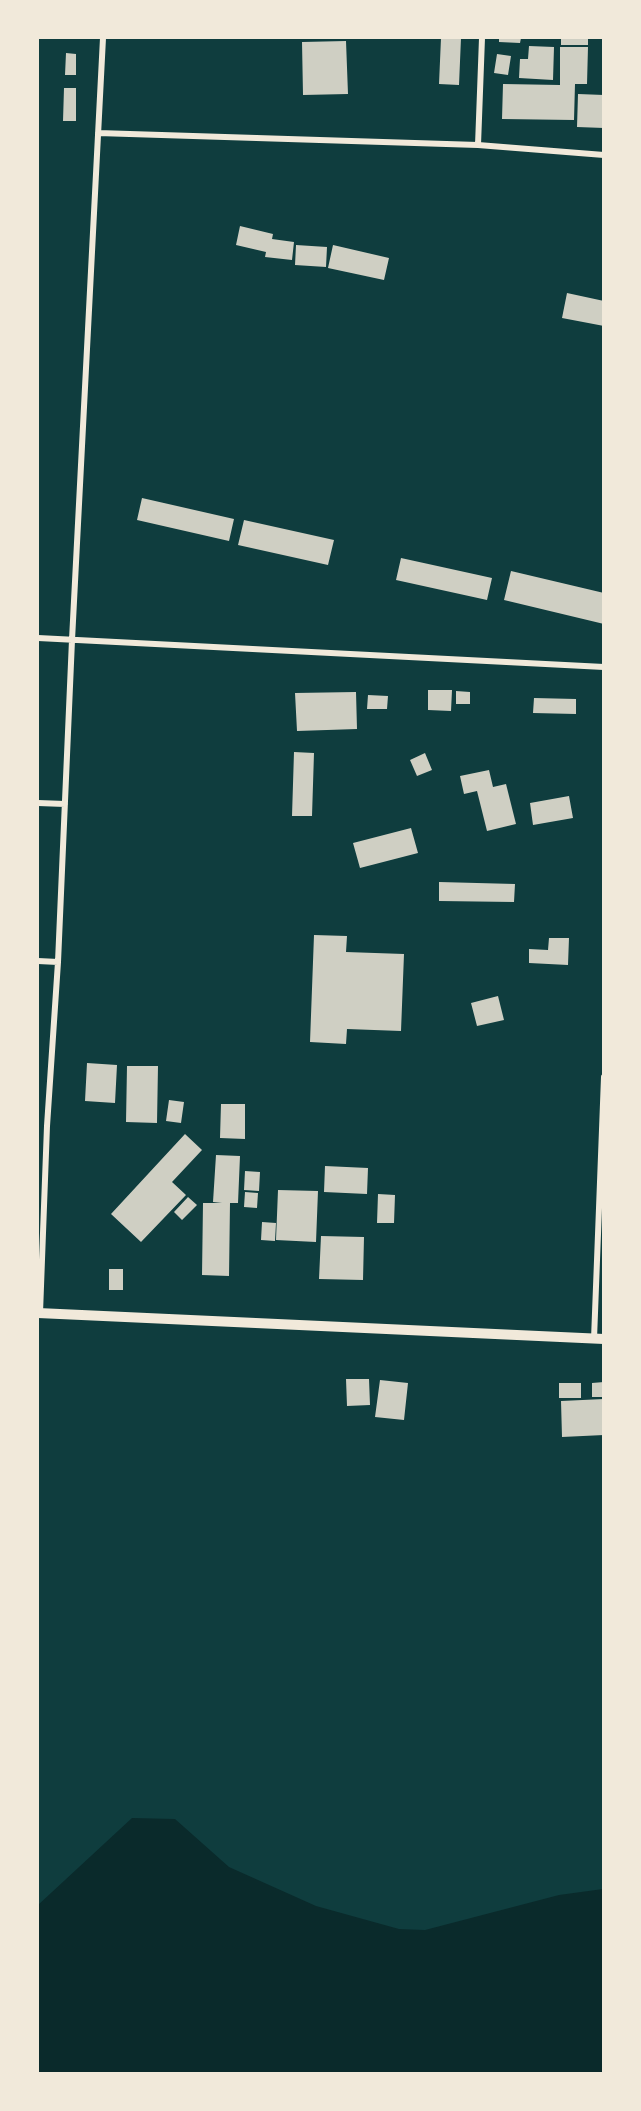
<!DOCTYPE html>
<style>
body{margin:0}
#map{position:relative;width:641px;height:2111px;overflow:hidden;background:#0f3d3e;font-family:Raleway,sans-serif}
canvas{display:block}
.frame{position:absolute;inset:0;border:39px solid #f1e9da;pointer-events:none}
</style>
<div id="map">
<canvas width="641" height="2111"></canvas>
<div class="frame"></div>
</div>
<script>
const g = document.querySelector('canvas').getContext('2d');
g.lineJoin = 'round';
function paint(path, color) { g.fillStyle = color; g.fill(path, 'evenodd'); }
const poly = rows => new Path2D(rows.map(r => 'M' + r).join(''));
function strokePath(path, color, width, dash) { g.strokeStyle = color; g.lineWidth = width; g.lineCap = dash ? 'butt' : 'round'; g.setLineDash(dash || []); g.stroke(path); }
paint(poly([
 [132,1818,175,1819,229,1867,316,1906,399,1929,425,1930,559,1895,603,1889,603,2073,38,2073,38,1905]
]), '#0a2a2b');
paint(poly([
 [441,38,461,38,459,85,439,84],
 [499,38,521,38,520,43,499,42],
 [561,38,588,38,588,45,561,45],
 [346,41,348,94,303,95,302,42],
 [529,46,554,47,553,80,519,78,520,59,528,59],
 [560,47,588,47,587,84,575,84,574,120,502,119,503,84,560,85],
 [66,53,76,54,76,75,65,75],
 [497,54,511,56,508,75,494,73],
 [64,88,76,88,76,121,63,121],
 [578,94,604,95,604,128,577,127],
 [240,226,273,234,272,239,294,242,292,260,265,257,266,252,236,245],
 [296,245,327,247,326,267,295,265],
 [333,245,389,258,384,280,328,268],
 [567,293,604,301,604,326,562,318],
 [142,498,234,519,229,541,137,520],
 [244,520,334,540,328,565,238,545],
 [401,558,492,578,487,600,396,580],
 [511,571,604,593,604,624,504,600],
 [428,690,452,690,451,711,428,710],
 [456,691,470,692,470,704,456,704],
 [356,692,357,729,297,731,295,693],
 [368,695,388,696,387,709,367,709],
 [534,698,576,699,576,714,533,713],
 [294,752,314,753,312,816,292,816],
 [425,753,432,770,417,776,410,760],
 [489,770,493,787,506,784,516,824,487,831,477,791,464,794,460,776],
 [569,796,573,818,533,825,530,803],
 [411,828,418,853,360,868,353,843],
 [439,882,515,884,514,902,439,901],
 [314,935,347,936,346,952,404,954,401,1031,347,1029,346,1044,310,1042],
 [549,938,569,938,568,965,529,963,529,949,548,950],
 [498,996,504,1020,477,1026,471,1003],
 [87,1063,117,1065,115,1103,85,1101],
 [127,1066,158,1066,157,1123,126,1122],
 [169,1100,184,1102,181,1123,166,1121],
 [221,1104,245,1104,245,1139,220,1138],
 [185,1134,202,1150,172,1182,186,1195,141,1242,111,1214],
 [216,1155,240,1156,238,1203,230,1203,229,1276,202,1275,203,1203,222,1203,213,1202],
 [325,1166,368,1168,367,1194,324,1192],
 [245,1171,260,1172,259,1191,244,1190],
 [278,1190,318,1191,316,1242,276,1240],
 [245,1192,258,1193,257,1208,244,1207],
 [378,1194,395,1195,394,1223,377,1223],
 [188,1197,197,1205,182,1220,174,1212],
 [262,1222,276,1223,275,1241,261,1240],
 [321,1236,364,1237,363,1280,319,1279],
 [109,1269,123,1269,123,1290,109,1290],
 [346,1379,369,1379,370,1405,347,1406],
 [380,1380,408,1383,404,1420,375,1417],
 [604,1382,604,1397,592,1397,592,1383],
 [559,1383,581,1383,581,1398,559,1398],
 [604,1399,604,1435,562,1437,561,1401]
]), '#cfcfc3');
strokePath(poly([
 [98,133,478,145,604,155],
 [478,145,482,38],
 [38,638,604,667],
 [38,803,65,804],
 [38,961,58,962],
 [40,1313,47,1126,58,962,72,640,103,38],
 [594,1339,604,1077]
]), '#f1e9da', 6);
strokePath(poly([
 [38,1313,604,1339]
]), '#f1e9da', 10);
</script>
